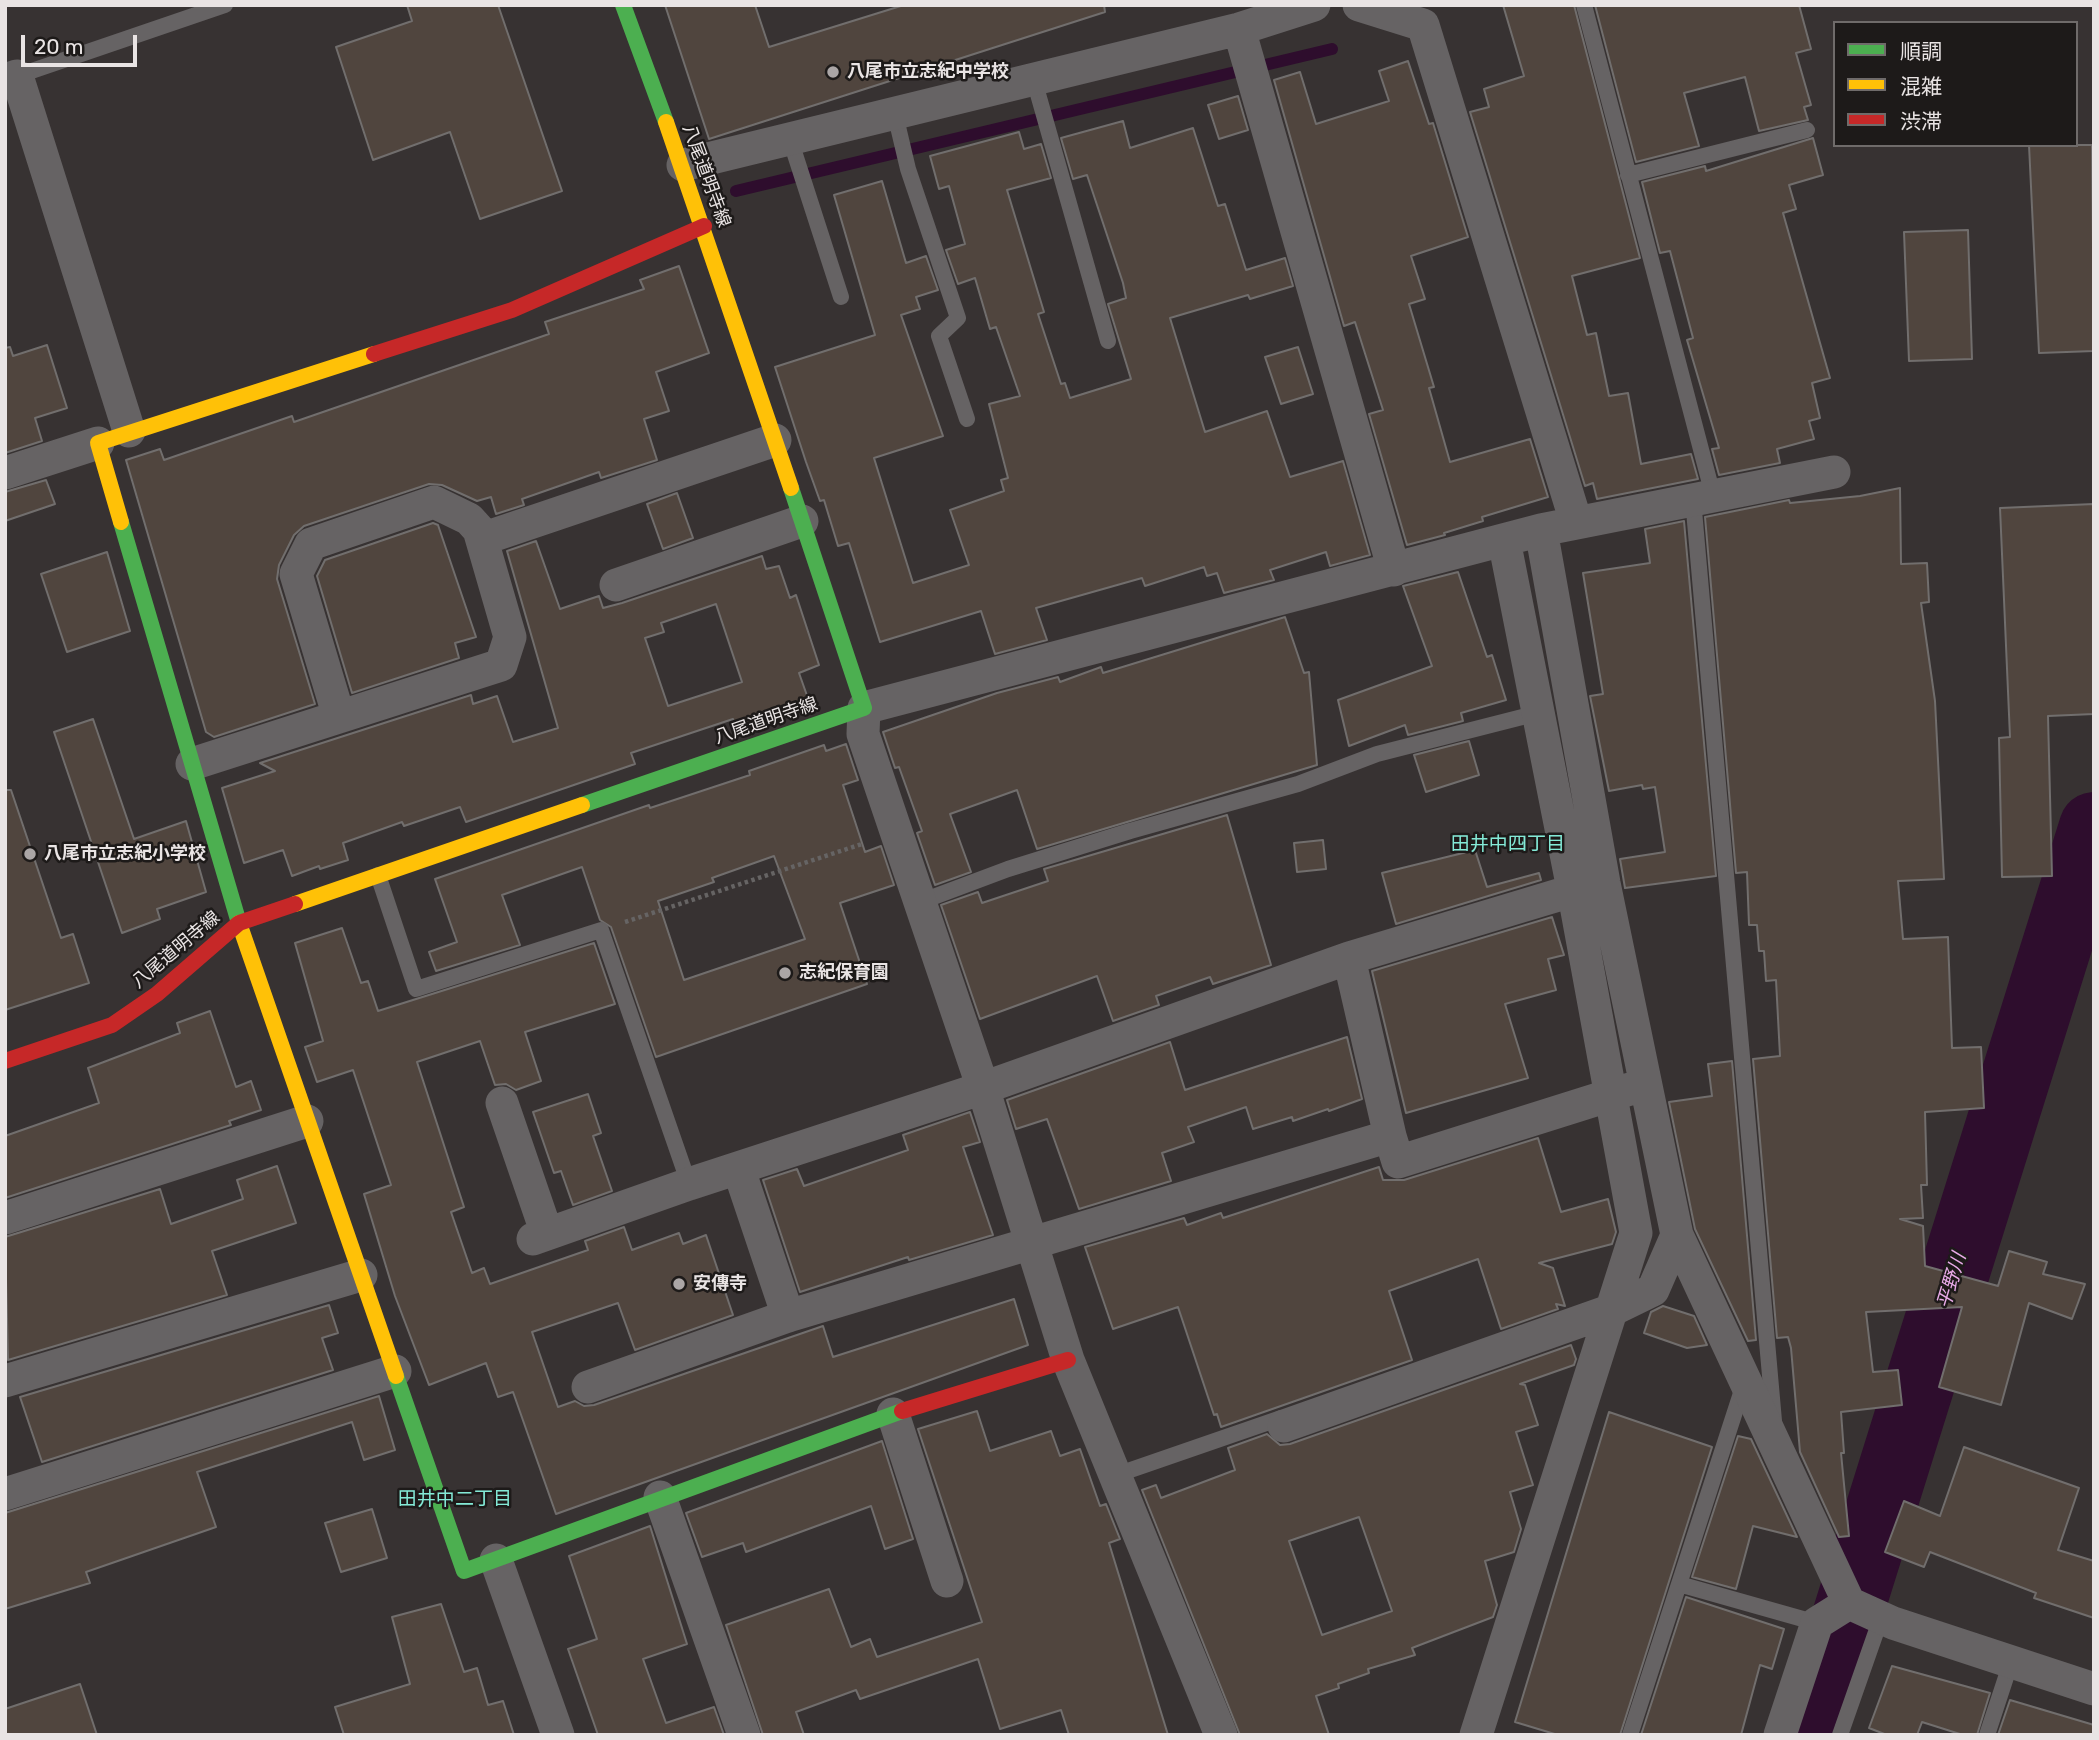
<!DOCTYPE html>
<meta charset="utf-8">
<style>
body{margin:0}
#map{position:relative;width:2099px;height:1740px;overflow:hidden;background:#373232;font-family:Rubik,"Noto Sans JP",sans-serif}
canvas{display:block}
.frame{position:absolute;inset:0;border:7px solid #e9e4e4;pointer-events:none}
.legend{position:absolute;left:1833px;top:21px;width:245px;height:126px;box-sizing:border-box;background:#1d1a19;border:2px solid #6f6b6a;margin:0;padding:9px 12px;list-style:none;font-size:21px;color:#e9e4e4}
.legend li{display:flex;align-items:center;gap:14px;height:35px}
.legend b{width:35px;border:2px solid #6f6b6a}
.scale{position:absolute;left:21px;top:35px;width:116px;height:32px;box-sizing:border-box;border:4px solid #e9e4e4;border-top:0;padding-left:9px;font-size:21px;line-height:24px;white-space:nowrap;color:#e9e4e4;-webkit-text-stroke:5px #1d1a19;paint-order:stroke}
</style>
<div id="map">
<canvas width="2099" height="1740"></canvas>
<div class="frame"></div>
<ul class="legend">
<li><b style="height:9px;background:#4caf50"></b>順調</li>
<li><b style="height:9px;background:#ffc107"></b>混雑</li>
<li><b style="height:9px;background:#c62828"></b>渋滞</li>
</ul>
<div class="scale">20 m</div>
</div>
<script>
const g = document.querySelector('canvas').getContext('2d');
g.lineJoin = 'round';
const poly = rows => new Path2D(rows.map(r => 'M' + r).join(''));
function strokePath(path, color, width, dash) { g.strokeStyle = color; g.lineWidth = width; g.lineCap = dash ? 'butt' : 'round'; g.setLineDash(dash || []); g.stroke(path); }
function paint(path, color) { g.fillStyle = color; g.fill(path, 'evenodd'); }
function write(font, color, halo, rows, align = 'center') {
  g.font = font + ' Rubik,"Noto Sans JP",sans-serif'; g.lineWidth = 5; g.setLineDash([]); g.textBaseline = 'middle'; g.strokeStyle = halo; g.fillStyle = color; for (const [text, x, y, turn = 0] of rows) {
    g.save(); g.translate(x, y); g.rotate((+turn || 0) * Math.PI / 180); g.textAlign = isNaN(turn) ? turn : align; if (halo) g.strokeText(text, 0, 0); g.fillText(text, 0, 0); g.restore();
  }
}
strokePath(poly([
 [736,191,1332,49]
]), '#2e0d2d', 12);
strokePath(poly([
 [1810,1735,2094,827]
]), '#2e0d2d', 70);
const building = poly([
 [407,5,498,5,562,191,480,219,450,132,373,160,336,47,412,21,407,5],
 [665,5,755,5,769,47,904,5,1104,5,1105,12,709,139,665,5],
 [1503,5,1574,5,1640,258,1572,276,1587,335,1596,333,1609,396,1628,393,1641,464,1691,454,1698,479,1597,499,1593,483,1585,486,1470,112,1489,107,1484,89,1524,76,1503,5],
 [1595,5,1799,5,1811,49,1796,53,1811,105,1804,107,1808,120,1759,131,1745,77,1684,93,1699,146,1636,162,1595,5],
 [1408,61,1429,124,1433,123,1468,237,1411,256,1425,299,1409,304,1434,387,1429,388,1450,462,1530,439,1548,497,1482,517,1483,521,1444,533,1445,535,1407,545,1369,414,1383,410,1355,322,1344,326,1274,80,1300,72,1316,124,1389,101,1379,71,1408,61],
 [1238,96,1248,130,1219,139,1208,105,1238,96],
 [1123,121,1130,148,1193,128,1218,206,1225,204,1246,270,1285,258,1293,286,1250,299,1248,295,1170,318,1205,432,1267,411,1290,477,1343,461,1370,555,1330,566,1326,552,1270,570,1274,580,1224,593,1217,573,1207,576,1204,567,1145,586,1142,578,1036,608,1047,640,995,654,981,611,880,642,849,543,838,546,824,500,820,501,806,462,775,367,875,335,834,195,882,181,906,263,926,256,938,290,916,297,920,309,901,315,943,436,874,458,913,583,969,565,950,510,1004,491,1001,480,1008,478,989,404,1020,396,996,327,990,329,975,278,958,284,946,250,965,244,949,186,939,189,930,156,1019,132,1024,149,1041,144,1051,178,1007,190,1044,312,1038,314,1061,384,1065,383,1070,398,1131,379,1108,304,1126,298,1123,283,1087,175,1073,179,1061,138,1123,121],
 [1813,138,1823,175,1789,185,1796,209,1783,213,1830,378,1812,383,1820,418,1809,421,1814,439,1777,449,1780,463,1719,475,1712,449,1719,448,1687,340,1693,338,1670,251,1660,253,1642,182,1705,166,1706,171,1813,138],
 [2029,145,2092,145,2094,351,2039,353,2029,145],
 [1968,230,1972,359,1909,361,1904,232,1968,230],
 [679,266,709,353,656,372,669,411,644,419,657,460,601,478,599,472,522,499,524,505,496,514,491,497,477,501,442,485,429,484,304,526,294,535,279,565,277,579,315,704,214,737,206,732,126,460,160,449,164,460,292,416,294,422,549,334,545,322,644,289,640,280,679,266],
 [47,345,67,408,35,418,42,441,5,453,5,348,10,347,13,356,47,345],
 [1298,347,1313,394,1281,404,1265,357,1298,347],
 [46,480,55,504,5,521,5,492,46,480],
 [1900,488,1901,564,1927,563,1929,602,1921,603,1935,701,1944,879,1898,881,1903,939,1948,937,1952,1048,1981,1047,1984,1108,1925,1112,1927,1185,1921,1185,1923,1218,1900,1219,1923,1226,1925,1266,1998,1286,2009,1251,2047,1262,2043,1274,2085,1284,2072,1319,2029,1303,2001,1405,1939,1387,1962,1307,1866,1312,1873,1372,1898,1370,1902,1405,1841,1412,1844,1453,1841,1453,1849,1536,1839,1537,1800,1452,1791,1348,1788,1337,1777,1338,1753,1059,1780,1056,1776,980,1766,981,1764,951,1759,951,1757,925,1749,925,1747,872,1736,873,1705,517,1789,500,1790,503,1860,496,1900,488],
 [677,493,693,538,663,549,647,504,677,493],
 [2094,504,2094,714,2048,716,2052,876,2002,877,1999,738,2010,737,2000,508,2094,504],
 [1684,521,1716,876,1625,888,1620,859,1665,852,1655,787,1643,789,1642,785,1609,791,1590,696,1603,694,1583,573,1650,563,1645,529,1684,521],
 [433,523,438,525,476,637,455,643,459,658,352,693,317,576,325,560,433,523],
 [536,541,560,609,599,596,603,608,622,603,762,556,766,569,779,566,790,598,796,595,819,665,799,673,810,704,736,729,733,719,631,753,635,764,466,822,460,807,404,826,402,822,343,843,348,860,320,869,319,866,292,876,283,850,244,863,222,788,275,771,260,763,471,695,473,704,497,696,513,742,558,728,507,551,536,541],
 [716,604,742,682,668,706,645,638,664,632,661,623,716,604],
 [107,552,130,631,67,652,41,574,107,552],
 [1458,572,1487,657,1492,655,1506,700,1461,713,1463,721,1408,735,1405,725,1349,746,1338,700,1432,666,1403,586,1458,572],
 [1285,617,1304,673,1309,672,1317,765,1037,849,1017,790,950,814,971,872,935,885,917,833,922,831,899,767,895,768,883,732,997,693,1058,677,1060,682,1101,667,1103,673,1285,617],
 [93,719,134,839,186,821,206,892,157,909,160,919,122,933,54,732,93,719],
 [1469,741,1479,775,1426,792,1414,755,1469,741],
 [846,744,858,780,843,785,865,852,881,846,894,885,840,903,867,984,656,1057,611,927,600,920,582,867,502,895,520,945,436,971,429,952,457,942,435,879,649,805,650,808,750,775,749,771,824,745,826,751,846,744],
 [774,856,805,939,684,980,658,901,714,882,712,878,774,856],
 [5,790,11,790,61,938,73,934,89,983,5,1010,5,790],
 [1227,815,1271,965,1213,984,1210,977,1156,996,1159,1005,1113,1021,1097,976,980,1019,941,905,978,892,982,903,1048,881,1044,869,1227,815],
 [1323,840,1326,869,1297,872,1294,843,1323,840],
 [1475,850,1487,887,1539,873,1541,880,1396,924,1382,873,1475,850],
 [1552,917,1564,955,1548,959,1556,990,1505,1004,1528,1078,1406,1113,1372,971,1552,917],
 [342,928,361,983,368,981,378,1011,594,943,615,1004,525,1032,541,1081,516,1090,506,1084,495,1085,480,1041,417,1062,464,1207,451,1212,472,1273,484,1268,490,1284,588,1250,585,1241,624,1227,632,1250,679,1233,683,1244,706,1235,733,1315,635,1350,618,1303,532,1332,558,1407,575,1401,584,1406,594,1405,823,1326,833,1357,1014,1299,1028,1345,556,1514,513,1392,498,1397,486,1363,429,1385,395,1296,364,1194,391,1185,353,1070,317,1082,305,1047,323,1041,295,943,342,928],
 [210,1011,236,1087,251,1081,261,1110,229,1121,231,1125,5,1198,5,1136,99,1103,88,1068,180,1033,177,1023,210,1011],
 [1347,1037,1362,1099,1329,1111,1328,1109,1293,1121,1292,1117,1253,1129,1246,1107,1188,1127,1194,1142,1162,1153,1171,1181,1079,1209,1047,1119,1016,1129,1007,1100,1170,1042,1185,1090,1347,1037],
 [1732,1061,1756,1340,1748,1341,1695,1229,1669,1102,1712,1096,1708,1064,1732,1061],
 [588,1094,601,1133,593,1136,612,1191,573,1205,561,1171,554,1173,533,1112,588,1094],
 [970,1112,980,1142,963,1147,993,1235,909,1260,908,1257,800,1292,763,1180,797,1169,804,1186,908,1150,903,1135,970,1112],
 [1538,1138,1561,1212,1608,1199,1616,1232,1612,1244,1539,1263,1553,1268,1565,1306,1556,1304,1558,1309,1501,1329,1478,1259,1389,1291,1412,1360,1221,1427,1217,1414,1214,1415,1178,1307,1113,1329,1085,1247,1184,1218,1187,1225,1221,1213,1223,1218,1379,1167,1383,1180,1404,1180,1538,1138],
 [277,1166,296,1223,212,1251,227,1295,8,1360,5,1237,160,1189,171,1224,243,1199,237,1180,277,1166],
 [329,1305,338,1333,322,1338,333,1370,42,1462,20,1397,329,1305],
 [1663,1306,1694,1316,1707,1345,1687,1348,1644,1333,1651,1312,1663,1306],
 [1571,1345,1576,1359,1574,1365,1520,1384,1525,1385,1538,1425,1516,1432,1533,1485,1510,1492,1521,1529,1514,1552,1485,1561,1497,1605,1493,1617,1412,1648,1415,1655,1368,1669,1369,1673,1338,1684,1339,1688,1316,1696,1329,1735,1240,1735,1142,1490,1156,1485,1161,1498,1235,1470,1228,1448,1267,1434,1280,1445,1290,1444,1571,1345],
 [1359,1517,1392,1611,1322,1635,1289,1541,1359,1517],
 [379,1396,395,1450,364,1460,352,1422,197,1472,216,1527,86,1572,90,1583,5,1609,5,1513,379,1396],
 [977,1411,990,1451,1051,1431,1060,1456,1080,1449,1100,1506,1106,1504,1120,1539,1109,1543,1168,1735,1069,1735,1061,1710,1000,1729,978,1659,860,1699,856,1690,796,1712,804,1735,763,1735,726,1625,829,1589,851,1647,870,1639,877,1657,982,1622,918,1429,977,1411],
 [1609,1412,1712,1447,1620,1735,1558,1735,1515,1722,1609,1412],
 [1738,1436,1751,1439,1797,1537,1753,1526,1736,1589,1692,1577,1738,1436],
 [882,1441,913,1539,885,1549,871,1506,746,1552,743,1543,702,1557,686,1513,882,1441],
 [1964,1447,2079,1488,2058,1550,2094,1561,2094,1618,2034,1598,2036,1593,1930,1552,1924,1567,1885,1552,1904,1501,1940,1516,1964,1447],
 [372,1509,387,1558,341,1572,325,1523,372,1509],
 [650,1526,687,1644,643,1659,666,1723,714,1707,724,1735,598,1735,568,1649,597,1639,569,1556,650,1526],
 [1686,1597,1784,1629,1772,1669,1760,1665,1741,1735,1641,1735,1686,1597],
 [441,1604,464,1672,477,1668,488,1705,503,1701,514,1735,344,1735,335,1707,410,1684,392,1617,441,1604],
 [1892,1666,1990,1693,1977,1735,1963,1735,1922,1722,1917,1735,1887,1735,1869,1728,1892,1666],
 [80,1684,97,1735,5,1735,5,1709,80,1684],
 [2010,1700,2094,1725,2094,1735,1998,1735,2010,1700]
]);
paint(building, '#50453e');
strokePath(building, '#716e6d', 2);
strokePath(poly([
 [625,922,862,844]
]), '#666464', 4.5, [3.5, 3.5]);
strokePath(poly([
 [1584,5,1713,495],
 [17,76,225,5],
 [1034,80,1108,341],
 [895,114,908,169,958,318,939,336,967,419],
 [790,139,841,297],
 [1628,175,1807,130],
 [1693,499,1774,1421],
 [378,875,416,989,601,930,689,1184],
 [920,902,1008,869,1130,831,1298,784,1377,754,1538,713],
 [1116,1475,1281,1418,1283,1423],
 [1679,1584,1817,1623],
 [1630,1735,1744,1384],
 [1840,1735,1881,1618],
 [1987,1735,2011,1662]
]), '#666364', 16);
strokePath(poly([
 [1359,5,1423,25,1576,522],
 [1239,29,1394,570],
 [5,80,17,76,129,431],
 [683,165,1239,29,1314,5],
 [5,473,98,443],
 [1541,530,1604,883,1677,1235,1849,1603,1893,1623,2094,1689],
 [482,539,775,440],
 [616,585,802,521],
 [192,764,501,665,510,637,479,530,469,519,434,502,311,544,296,574,339,717],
 [502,1103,547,1234],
 [1390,1136,1398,1162,1630,1089],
 [739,1170,788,1316],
 [5,1218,307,1121],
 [533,1239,689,1184,983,1088,1349,958,1595,884],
 [5,1381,361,1275],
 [588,1387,788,1316,1390,1136,1349,958],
 [893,1414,947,1581],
 [1284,1426,1612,1310,1653,1290,1677,1235],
 [5,1494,395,1371],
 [660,1497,744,1735],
 [496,1560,558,1735],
 [1221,1735,1068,1360,983,1088,863,734,864,708,1541,530,1834,472],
 [1476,1735,1636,1233,1573,889,1504,540],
 [1780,1735,1817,1623,1849,1603]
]), '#666364', 33);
strokePath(poly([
 [623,5,666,122],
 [121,522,239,923],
 [582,805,864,708,791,488],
 [396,1376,464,1571,902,1411]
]), '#4caf50', 16);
strokePath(poly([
 [666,122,791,488],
 [121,522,98,443,374,354],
 [295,904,582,805],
 [239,923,396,1376]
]), '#ffc107', 16);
strokePath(poly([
 [374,354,512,310,704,226],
 [5,1061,112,1025,157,994,239,923,295,904],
 [902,1411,1068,1360]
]), '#c62828', 16);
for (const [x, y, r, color] of [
 [833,72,7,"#aba6a6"],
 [30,854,7,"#aba6a6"],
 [785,973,7,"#aba6a6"],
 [679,1284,7,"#aba6a6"]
]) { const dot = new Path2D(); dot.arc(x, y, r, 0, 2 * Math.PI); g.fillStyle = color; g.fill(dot); strokePath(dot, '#1d1a19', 2.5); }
write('bold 18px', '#e9e4e4', '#1d1a19', [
 ["八尾市立志紀中学校",847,72],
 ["八尾市立志紀小学校",44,854],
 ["志紀保育園",799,973],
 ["安傳寺",693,1284]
], 'left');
write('18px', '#e9e4e4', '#1d1a19', [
 ["八尾道明寺線",706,176,70],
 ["八尾道明寺線",766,721,-19],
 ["八尾道明寺線",176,950,-40]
]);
write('19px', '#84ead7', '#1d1a19', [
 ["田井中四丁目",1508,845],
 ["田井中二丁目",455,1500]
]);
write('italic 19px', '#e8aae7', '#1d1a19', [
 ["平野川",1952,1281,-73]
]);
</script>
